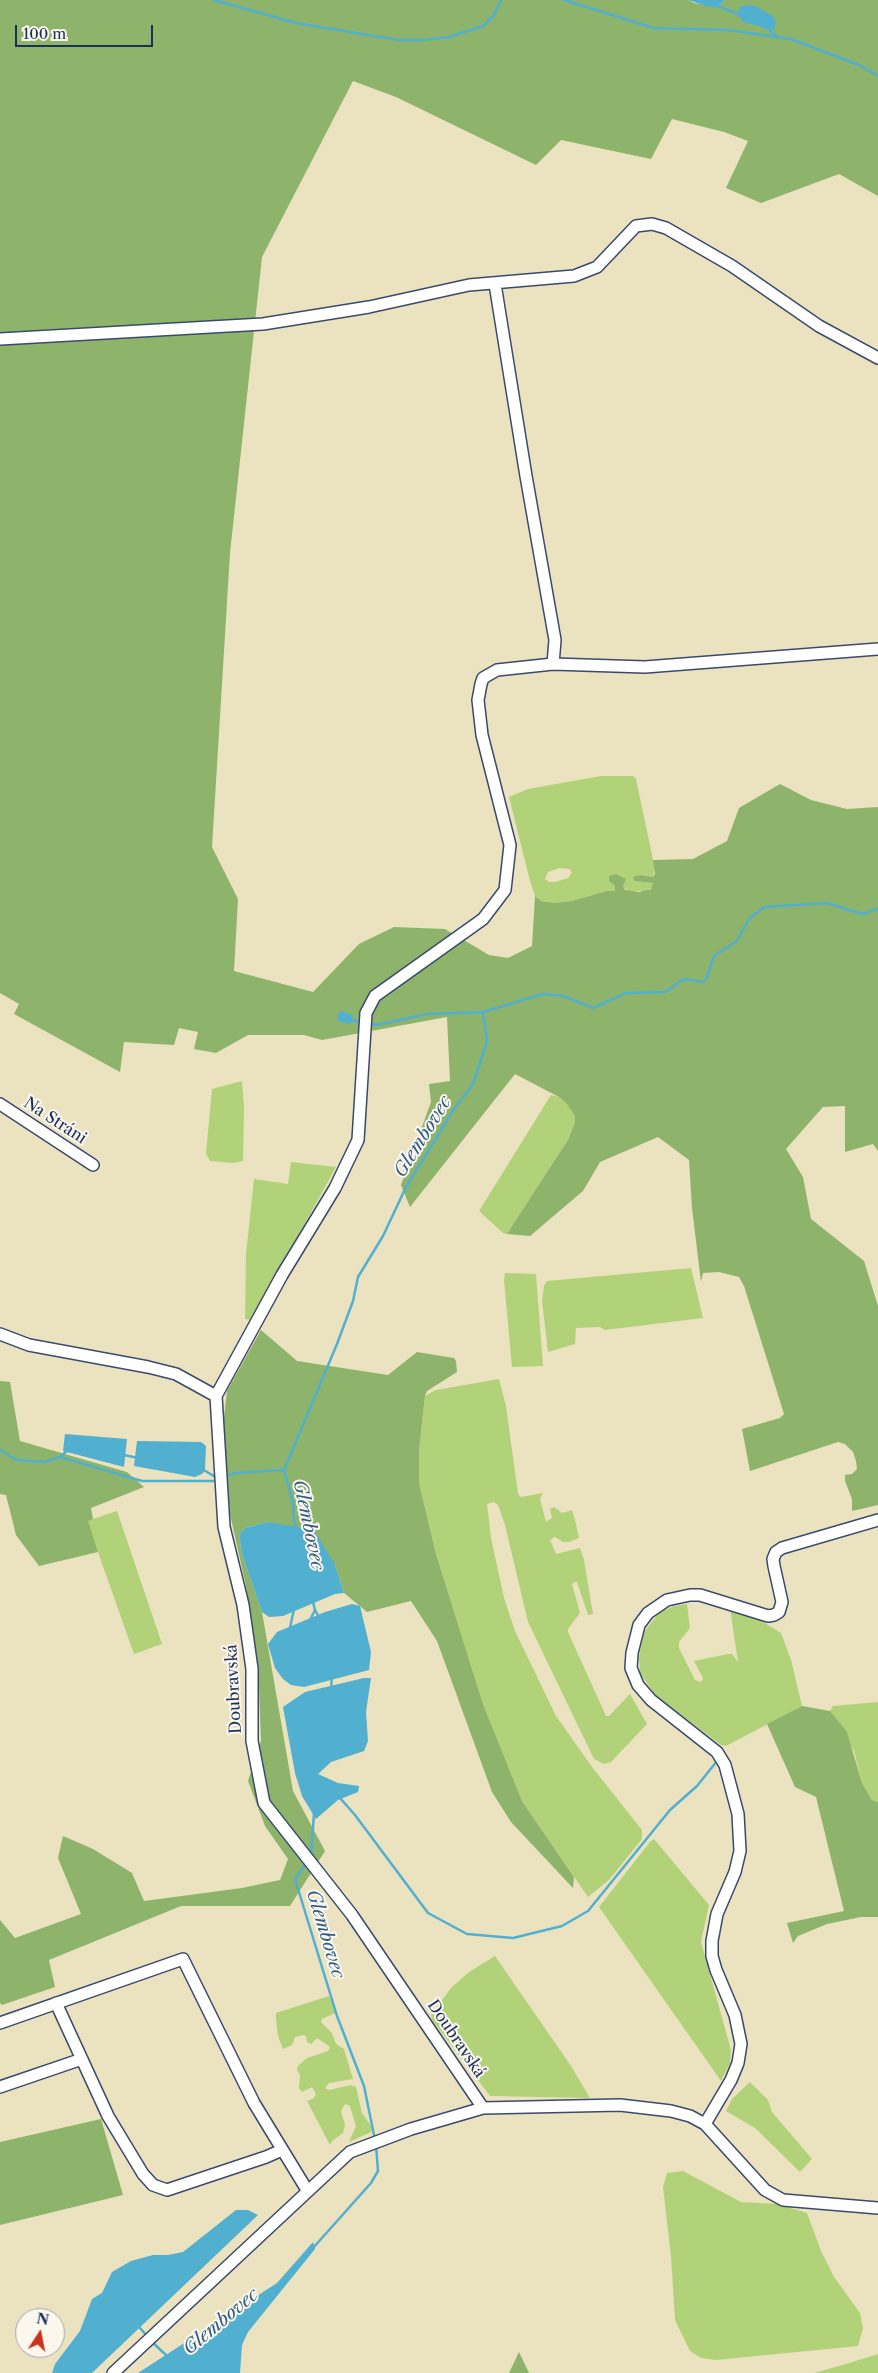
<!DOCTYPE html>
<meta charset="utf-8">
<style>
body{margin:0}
#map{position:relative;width:878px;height:2373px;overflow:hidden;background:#ebe2c0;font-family:"Libre Caslon Text",serif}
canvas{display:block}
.north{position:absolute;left:15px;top:2308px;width:50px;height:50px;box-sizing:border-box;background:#fbf7ec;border:1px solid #a1a7b3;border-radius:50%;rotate:11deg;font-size:14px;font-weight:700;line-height:20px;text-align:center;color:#1b2f5e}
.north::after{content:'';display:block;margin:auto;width:18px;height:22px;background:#c8321e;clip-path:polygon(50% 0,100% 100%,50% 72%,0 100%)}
.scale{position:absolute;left:15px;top:25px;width:138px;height:22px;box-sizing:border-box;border:2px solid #1b2f5e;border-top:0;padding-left:6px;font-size:15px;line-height:18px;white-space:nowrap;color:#1b2f5e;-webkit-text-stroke:4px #fbf7ec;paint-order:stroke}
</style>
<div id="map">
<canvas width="878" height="2373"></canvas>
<div class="north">N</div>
<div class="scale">100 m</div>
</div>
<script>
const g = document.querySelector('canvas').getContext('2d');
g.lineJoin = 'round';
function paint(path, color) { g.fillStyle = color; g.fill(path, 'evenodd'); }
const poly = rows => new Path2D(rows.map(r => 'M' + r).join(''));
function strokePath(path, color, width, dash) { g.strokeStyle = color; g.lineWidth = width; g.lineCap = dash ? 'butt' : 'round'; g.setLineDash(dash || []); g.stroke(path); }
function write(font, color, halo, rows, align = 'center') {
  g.font = font + ' "Libre Caslon Text",serif'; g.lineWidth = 4; g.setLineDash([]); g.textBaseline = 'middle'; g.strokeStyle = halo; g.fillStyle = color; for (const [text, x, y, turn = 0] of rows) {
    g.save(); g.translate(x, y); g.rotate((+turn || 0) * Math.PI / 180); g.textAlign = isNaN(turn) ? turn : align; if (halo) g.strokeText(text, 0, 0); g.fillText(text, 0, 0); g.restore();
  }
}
paint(poly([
 [601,776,633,776,636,779,655,869,653,877,642,875,636,881,653,883,653,887,645,891,628,891,623,887,625,879,609,876,609,881,615,886,616,891,606,891,572,901,554,903,541,901,535,896,530,881,509,797,528,789],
 [560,868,569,869,572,872,568,878,555,882,549,882,545,879,548,872],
 [242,1081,244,1108,243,1161,233,1163,210,1161,206,1154,212,1089],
 [551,1095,559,1097,566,1103,575,1116,575,1122,568,1140,525,1208,507,1234,503,1233,479,1211],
 [291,1162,336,1167,254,1316,251,1320,245,1319,246,1254,254,1179,288,1184],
 [691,1268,703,1318,605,1330,600,1327,576,1328,575,1344,548,1352,542,1301,544,1286,547,1281],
 [505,1273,536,1274,543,1366,512,1367,504,1280],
 [499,1379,506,1406,518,1494,521,1497,543,1493,540,1499,546,1522,552,1518,550,1509,554,1507,562,1513,572,1510,575,1520,579,1538,569,1542,563,1542,555,1537,550,1540,556,1554,580,1548,584,1560,593,1614,588,1615,577,1582,575,1582,572,1584,580,1613,568,1629,568,1632,606,1716,609,1716,630,1694,647,1724,611,1762,604,1764,594,1759,528,1622,505,1525,498,1505,494,1502,487,1504,491,1538,504,1598,515,1631,556,1716,592,1767,642,1830,642,1839,609,1880,588,1897,522,1801,483,1704,436,1554,419,1483,419,1450,425,1396,436,1390],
 [117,1511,162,1644,134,1654,87,1521],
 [687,1604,690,1628,679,1642,679,1648,695,1680,701,1682,703,1678,694,1661,728,1654,732,1654,738,1662,730,1608,755,1617,781,1633,791,1660,802,1706,726,1746,721,1745,656,1696,640,1673,639,1657,644,1632,659,1613,674,1606],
 [878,1702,878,1802,872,1800,862,1783,854,1751,830,1711,833,1706],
 [654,1839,709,1905,701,1942,731,2050,730,2063,721,2081,599,1907,650,1842],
 [495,1956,571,2066,590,2098,490,2096,432,2020,431,2015,451,1988,469,1972],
 [329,1996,336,2009,335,2013,322,2019,321,2022,332,2033,336,2044,344,2049,353,2079,329,2083,325,2088,329,2090,351,2085,356,2087,362,2113,372,2127,371,2132,349,2142,356,2126,350,2106,345,2104,341,2111,345,2125,343,2133,332,2141,330,2145,307,2101,314,2098,316,2094,312,2087,302,2092,299,2088,300,2075,297,2070,298,2066,307,2058,328,2051,330,2047,317,2038,311,2044,307,2042,306,2036,303,2035,295,2037,292,2045,283,2049,278,2036,276,2019,276,2013],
 [750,2082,768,2100,772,2112,812,2159,800,2172,755,2128,726,2111,732,2099],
 [683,2171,741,2202,777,2204,807,2213,821,2251,834,2277,860,2313,863,2328,858,2346,716,2360,701,2358,690,2351,675,2320,671,2256,663,2187,667,2173],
 [878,2354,878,2373,814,2373,846,2364]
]), '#b2d27a');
paint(poly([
 [0,0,688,0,694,3,717,7,725,0,878,0,878,196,839,174,761,203,726,188,748,141,724,132,672,119,651,159,561,140,536,165,396,97,353,81,262,257,230,553,212,847,238,899,234,971,313,992,359,944,394,927,445,929,489,955,508,958,532,946,535,896,541,901,554,903,572,901,606,891,615,891,615,886,609,881,609,876,616,874,626,879,623,886,625,890,639,892,651,889,653,883,635,881,633,878,635,876,642,875,653,877,655,874,653,860,693,859,727,841,739,808,780,784,811,800,847,809,878,807,878,1151,873,1144,845,1152,845,1106,823,1107,786,1149,803,1177,811,1219,864,1261,878,1306,878,1505,852,1511,852,1499,845,1481,845,1475,852,1474,857,1469,856,1461,853,1452,845,1444,838,1442,750,1471,742,1429,780,1418,784,1414,744,1286,739,1277,719,1272,703,1273,701,1282,692,1208,689,1160,658,1137,600,1162,583,1191,530,1236,507,1234,568,1140,575,1122,575,1116,566,1103,559,1097,515,1074,410,1207,401,1185,431,1102,429,1084,450,1081,447,1017,322,1040,304,1035,248,1035,216,1053,194,1049,198,1032,179,1028,174,1045,124,1042,120,1072,14,1014,19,1004,0,993],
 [261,1330,297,1361,388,1375,417,1352,454,1358,456,1361,457,1372,427,1391,425,1396,419,1450,419,1483,436,1554,483,1704,522,1801,574,1877,573,1888,511,1822,492,1792,437,1641,411,1601,367,1612,344,1593,335,1565,268,1522,245,1528,239,1535,242,1554,262,1612,293,1791,325,1851,290,1906,181,1906,49,1960,55,1987,2,2005,0,2003,0,1920,15,1938,81,1914,58,1858,63,1836,93,1849,132,1873,144,1901,242,1888,280,1880,288,1859,265,1826,248,1781,261,1741,258,1664,246,1586,230,1514,223,1426,227,1391],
 [0,1381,10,1382,20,1441,127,1472,144,1487,91,1508,93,1519,88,1521,98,1552,39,1566,16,1535,6,1495,0,1494],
 [802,1706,830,1711,847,1732,862,1783,872,1800,878,1802,878,1917,861,1917,827,1924,798,1936,793,1943,787,1923,844,1911,816,1797,795,1787,767,1724],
 [101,2119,123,2195,0,2225,0,2142],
 [519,2352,529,2373,509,2373]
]), '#8db46a');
paint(poly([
 [688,0,725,0,717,7,709,7],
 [747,5,755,6,773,16,776,22,774,30,743,22,737,13,741,6],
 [342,1011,352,1015,354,1021,348,1024,337,1020,339,1012],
 [65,1434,127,1439,124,1467,63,1451],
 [137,1441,201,1442,206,1446,205,1470,202,1474,195,1477,134,1466],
 [268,1522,314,1530,335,1565,344,1593,335,1594,283,1616,269,1617,262,1612,242,1554,239,1535,245,1528],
 [352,1604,360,1606,371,1652,369,1670,304,1687,291,1685,283,1679,275,1668,268,1644,277,1632,325,1612],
 [364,1678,371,1678,366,1712,368,1741,364,1751,331,1762,318,1774,338,1783,359,1786,358,1792,338,1800,316,1819,302,1796,295,1773,283,1707,305,1692],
 [236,2210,248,2210,258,2215,92,2373,52,2373,55,2364,80,2331,92,2299,102,2293,112,2272,131,2261,153,2255,168,2255,183,2252],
 [313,2242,315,2249,248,2332,242,2345,240,2373,138,2373,277,2283]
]), '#51afd0');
strokePath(poly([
 [214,0,296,23,398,40,423,40,449,37,483,26,494,15,501,0],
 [564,0,654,28,729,30,791,39,859,65,878,76],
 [715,5,741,15],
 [765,27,777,36],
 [354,1021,363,1022],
 [368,1023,376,1025,428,1014,483,1012],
 [0,1450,17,1460,44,1462,60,1457,142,1481,217,1481],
 [124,1455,138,1458],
 [60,1457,68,1450],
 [202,1469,217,1478],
 [224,1478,234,1473,284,1470],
 [298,1530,294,1522,293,1503,284,1470,337,1344,353,1301,358,1277,383,1236,406,1187,454,1109,473,1084,487,1041,483,1012,543,994,563,996,593,1008,626,993,665,992,684,979,702,982,706,980,714,956,737,941,749,919,764,907,827,903,862,914,878,909],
 [313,1602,315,1610,319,1617],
 [310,1620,315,1610],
 [290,1628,294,1609],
 [331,1689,332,1677],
 [340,1798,355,1815,428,1913,467,1934,513,1938,562,1926,588,1911,670,1810,697,1786,717,1761],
 [311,1858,314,1813],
 [306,1864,295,1879,337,2016,364,2086,375,2140],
 [313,2248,371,2183,378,2171,376,2145],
 [140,2328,147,2336],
 [152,2342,166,2355]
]), '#51afd0', 2.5);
const minor = poly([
 [0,339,263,324,369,307,469,285,574,276,597,267,636,226,652,224,666,228,732,266,819,326,878,358],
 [553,664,645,667,878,649],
 [0,1104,93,1165],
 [0,1334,29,1345,148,1367,176,1374,216,1396,224,1527,243,1605,252,1669,252,1741,264,1803,352,1915,483,2108],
 [216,1396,282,1275,335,1188,358,1140,366,1013,375,996,483,919,505,890,510,845,482,735,478,700,481,684,483,678,497,670,553,664,555,640,526,476,495,284],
 [56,2003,108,2116,143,2174,153,2185,167,2190,266,2157,282,2150],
 [0,2023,183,1959,254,2103,307,2190],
 [0,2087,82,2059],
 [705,2124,731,2080,738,2063,741,2044,735,2015,716,1970,712,1956,712,1941,717,1914,735,1872,740,1851,738,1814,725,1765,717,1752,651,1700,638,1685,631,1668,632,1653,639,1625,648,1613,667,1600,690,1595,700,1595,768,1616,774,1615,779,1612,782,1602,774,1566,773,1559,776,1552,782,1548,878,1520],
 [113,2373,350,2152,411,2129,483,2108,620,2105,671,2111,690,2116,705,2124,765,2190,783,2200,878,2208]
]);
strokePath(minor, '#3a4a6d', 14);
strokePath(minor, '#fff', 11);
write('16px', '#1b2f5e', '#fbf7ec', [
 ["Na Stráni",55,1121,33],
 ["Doubravská",234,1689,-93],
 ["Doubravská",456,2039,56]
]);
write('italic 18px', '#2e5c86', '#fbf7ec', [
 ["Glembovec",423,1137,-58],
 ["Glembovec",308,1525,78],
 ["Glembovec",325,1934,73],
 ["Glembovec",221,2322,-40]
]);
</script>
